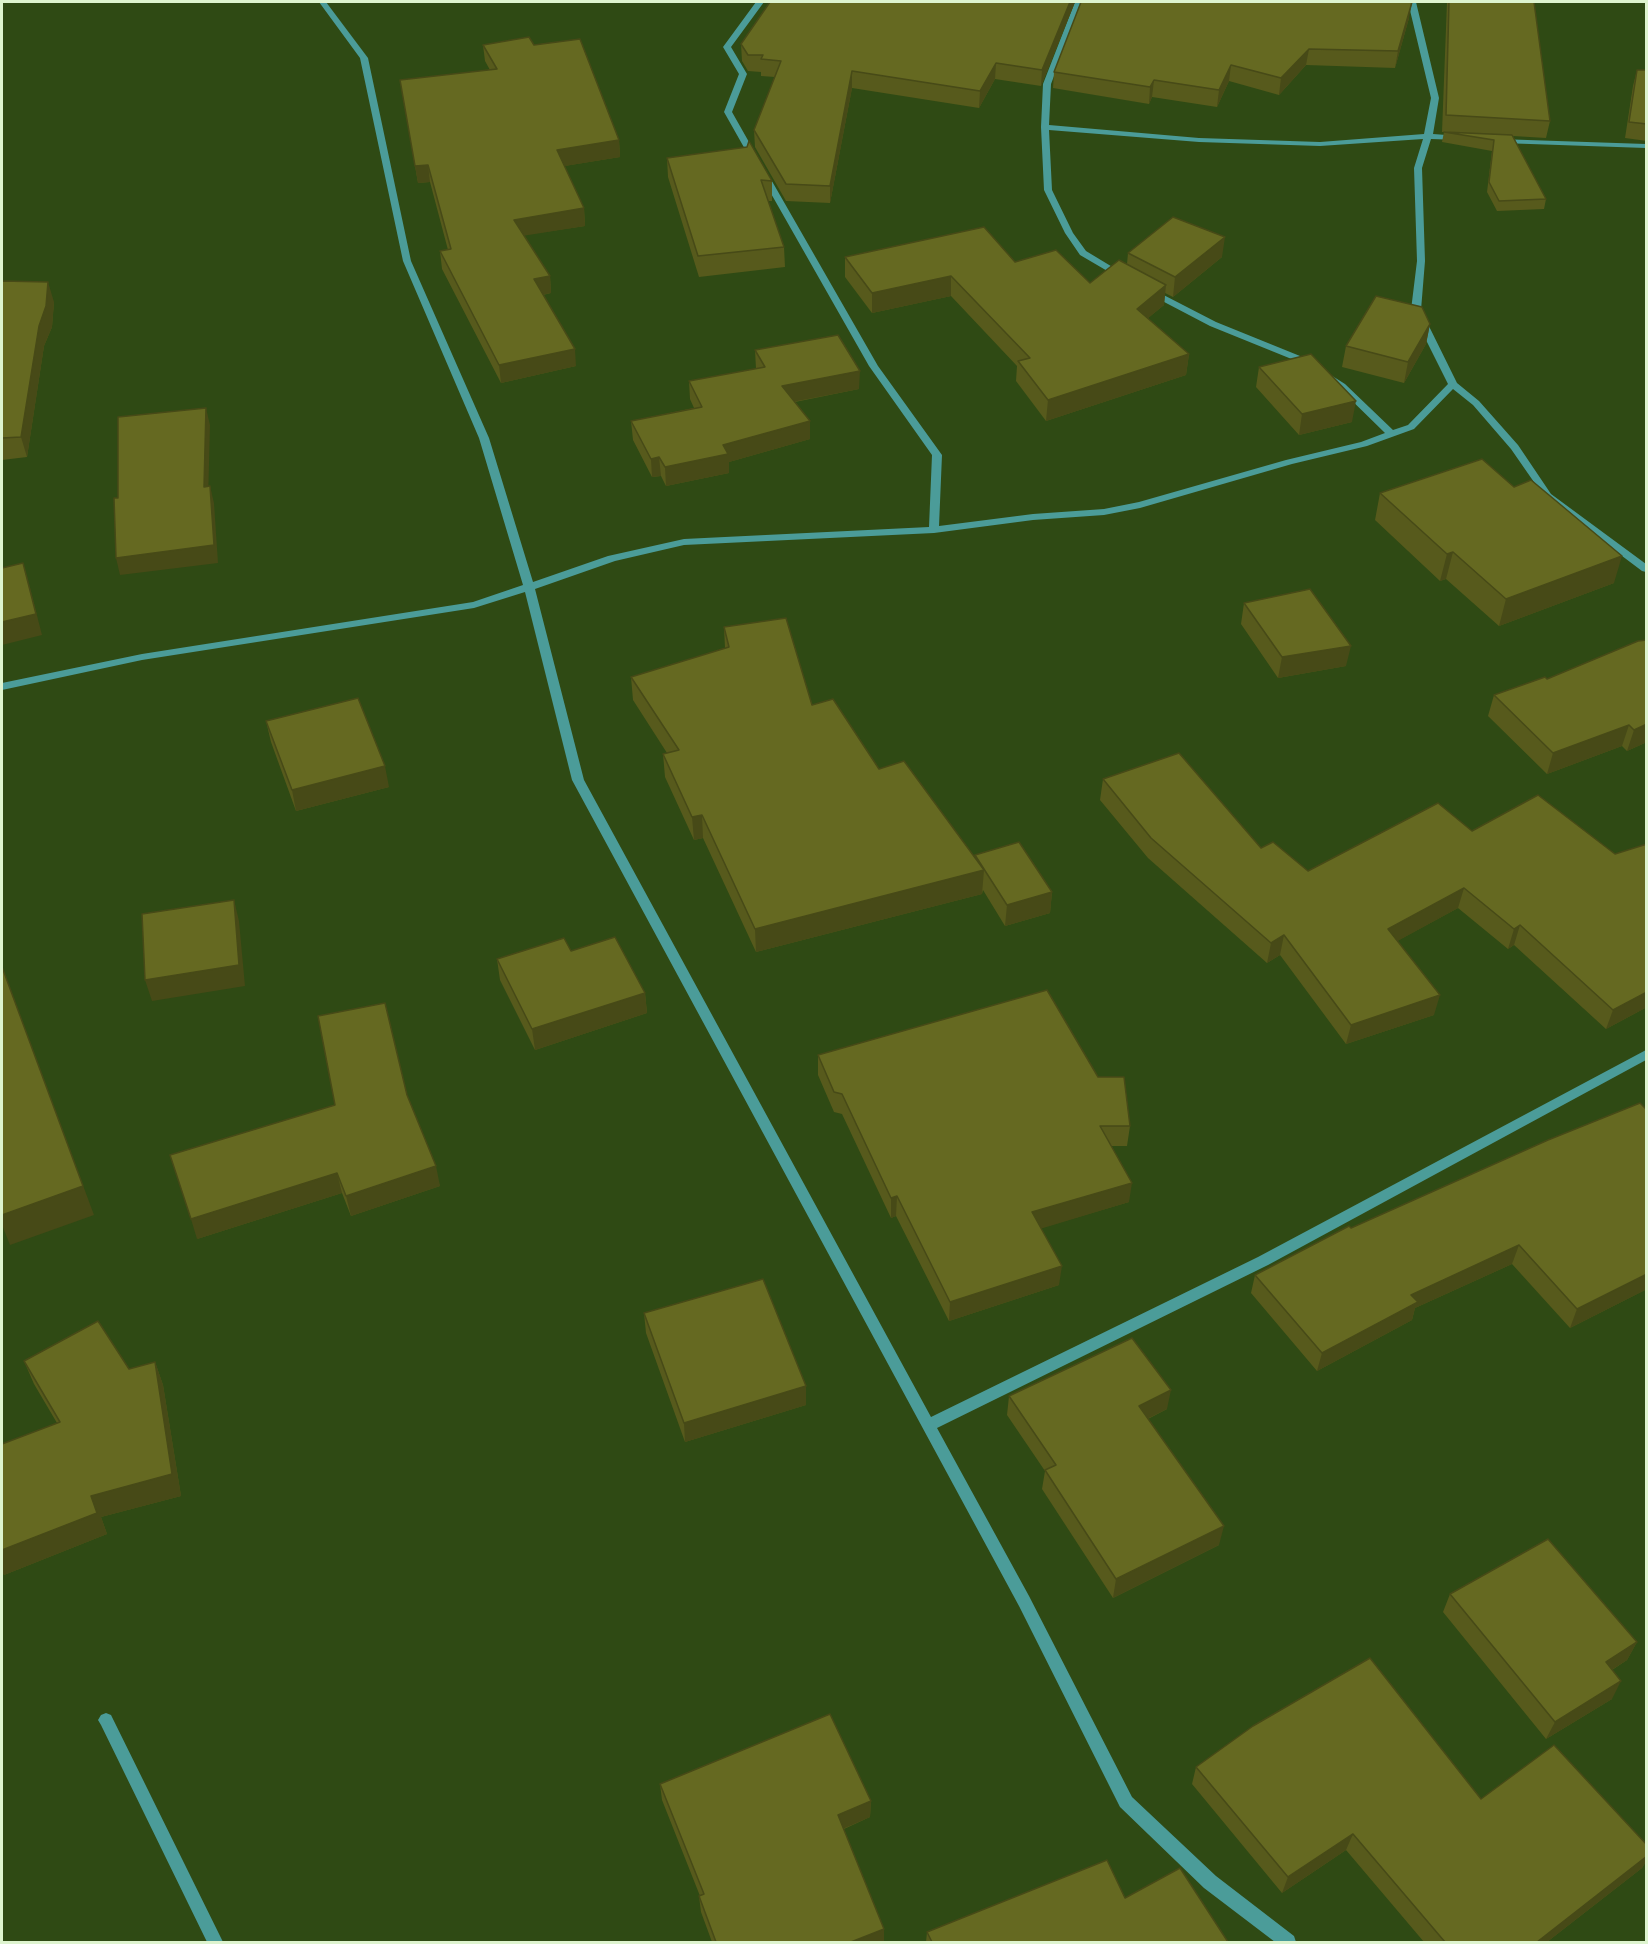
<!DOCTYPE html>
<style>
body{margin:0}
#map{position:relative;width:1648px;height:1944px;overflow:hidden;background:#2f4a14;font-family:"Fira Sans",sans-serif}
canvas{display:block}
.frame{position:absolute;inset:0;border:3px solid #def4cf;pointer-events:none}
</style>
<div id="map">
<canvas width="1648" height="1944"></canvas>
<div class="frame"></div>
</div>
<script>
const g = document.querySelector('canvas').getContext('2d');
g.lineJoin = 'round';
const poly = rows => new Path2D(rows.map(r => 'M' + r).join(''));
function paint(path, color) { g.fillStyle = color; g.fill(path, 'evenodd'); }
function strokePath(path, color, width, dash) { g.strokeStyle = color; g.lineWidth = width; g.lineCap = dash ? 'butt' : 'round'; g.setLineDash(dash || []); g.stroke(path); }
paint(poly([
 [319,2,326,2,368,58,411,261,489,438,533,582,608,556,684,539,929,527,932,455,869,366,761,176,765,173,769,176,878,366,942,455,939,526,1033,514,1104,509,1139,502,1286,460,1361,442,1385,433,1339,388,1323,377,1323,373,1326,372,1345,384,1393,430,1408,425,1448,384,1411,310,1417,261,1414,168,1423,139,1320,146,1199,142,1049,130,1052,190,1073,233,1086,251,1124,274,1125,276,1121,279,1080,255,1065,233,1044,190,1041,127,1043,84,1075,2,1082,2,1051,84,1049,125,1199,138,1320,142,1424,134,1431,98,1408,2,1416,2,1439,98,1433,134,1460,136,1464,138,1460,140,1431,139,1422,168,1425,261,1421,310,1457,383,1479,401,1518,445,1551,494,1646,564,1646,572,1642,571,1545,498,1511,449,1473,405,1453,389,1414,429,1367,446,1292,464,1140,508,1104,515,1033,520,934,533,684,545,615,561,535,589,584,780,931,1417,1258,1257,1646,1050,1646,1060,1268,1265,937,1428,1029,1596,1132,1797,1216,1876,1294,1936,1296,1942,1275,1942,1204,1888,1120,1807,1019,1606,572,780,525,592,474,608,142,660,2,690,2,683,142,654,473,602,523,585,479,438,403,261,360,58,319,2],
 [756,2,764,2,731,47,747,74,732,112,758,158,754,160,750,158,724,112,739,74,723,47,756,2],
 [1498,139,1646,144,1646,148,1501,143,1497,141,1498,139],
 [1150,288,1216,322,1300,356,1316,366,1314,368,1308,368,1294,360,1210,326,1147,293,1147,289,1150,288],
 [106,1713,111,1715,223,1942,207,1942,101,1725,98,1720,101,1715,106,1713]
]), '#4b9c99');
paint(poly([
 [1075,2,1041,86,995,79,979,108,852,88,830,203,786,201,755,147,754,130,775,77,761,76,761,72,748,71,742,61,741,44],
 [1447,2,1534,2,1550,121,1546,138,1513,136,1546,199,1544,209,1497,211,1487,192,1492,151,1442,142,1444,132,1442,132],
 [1409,18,1395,68,1306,65,1279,95,1229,81,1217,107,1152,97,1149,104,1053,88,1054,72],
 [483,45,534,45,619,140,620,157,564,166,584,208,585,226,524,235,550,276,551,293,543,295,576,366,501,383,442,269,440,251,448,250,430,182,418,183,400,80,490,70,485,61],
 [1637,70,1647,70,1647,141,1625,138,1633,86],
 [667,158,772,181,772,201,768,201,784,247,785,267,699,277,668,177],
 [1128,253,1222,257,1173,297,1165,293,1164,305,1148,318,1189,354,1186,375,1046,421,1016,381,1017,366,951,296,872,313,845,277,845,257,1015,262,1090,283,1127,264],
 [2,281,54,302,52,327,44,346,27,457,2,460],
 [1430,324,1426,344,1404,383,1342,367,1346,346],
 [755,350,859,389,795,402,810,421,810,439,729,462,729,473,666,486,661,476,652,477,633,440,631,421,694,408,690,399,689,381,756,369],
 [1259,367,1352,422,1299,435,1256,387],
 [1514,487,1614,583,1499,626,1446,579,1440,581,1375,520,1380,493],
 [1244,603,1346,666,1278,678,1241,624],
 [724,627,812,705,879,769,975,858,975,855,1052,892,1050,913,1005,926,983,890,982,894,756,952,703,838,694,840,665,777,663,754,667,753,633,700,631,677,725,648],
 [1647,640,1647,742,1627,751,1622,746,1547,774,1488,716,1494,695,1547,679],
 [266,721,389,787,296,811,271,742],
 [1103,779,1261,848,1308,871,1472,831,1615,854,1647,844,1647,1007,1606,1029,1514,945,1508,949,1458,908,1397,941,1434,1015,1346,1044,1280,955,1267,963,1148,858,1100,800],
 [571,951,645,993,647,1013,535,1050,500,980,497,959],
 [818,1055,1098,1077,1130,1126,1127,1146,1111,1146,1129,1202,1041,1228,1059,1285,949,1321,896,1216,891,1218,842,1114,834,1112,818,1075],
 [407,1095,440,1186,351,1216,342,1193,197,1239],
 [1647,1110,1647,1289,1570,1328,1512,1264,1415,1308,1412,1320,1317,1371,1251,1293,1255,1275],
 [644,1313,806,1405,685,1442,646,1333],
 [24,1361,129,1369,155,1362,163,1385,181,1496,101,1517,107,1534,4,1575,2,1571,2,1444,57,1423,34,1384],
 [1009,1396,1167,1409,1148,1419,1219,1545,1113,1598,1042,1489,1045,1471,1007,1415],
 [1450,1594,1637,1642,1627,1660,1612,1670,1612,1699,1546,1739,1443,1612],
 [1196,1767,1481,1799,1647,1845,1647,1860,1642,1868,1547,1942,1424,1942,1346,1850,1282,1893,1192,1784],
 [660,1784,871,1801,870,1817,844,1829,884,1942,712,1942,701,1912,699,1896,700,1896,662,1800],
 [1125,1898,1228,1942,926,1942,927,1932]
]), '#575a1c');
paint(poly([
 [1070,2,1075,2,1041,86,1042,70],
 [1412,2,1409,18,1395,68,1398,51],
 [1309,49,1306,65,1279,95,1281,78],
 [996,63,995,79,979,108,980,91],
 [1231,65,1229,81,1217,107,1219,90],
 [852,71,852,88,830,203,830,186],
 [1154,80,1152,97,1149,104,1150,87],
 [619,140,620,157,559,167,557,150],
 [428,165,430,182,418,183,415,166],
 [584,208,585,226,516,237,514,220],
 [1225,237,1222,257,1173,297,1175,277],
 [550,276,551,293,536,296,534,279],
 [951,276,951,296,872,313,872,293],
 [48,282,54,302,52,327,44,346,27,457,21,437,39,326],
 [1166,285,1164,305,1135,329,1137,309],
 [1430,324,1426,344,1404,383,1408,362],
 [575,349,576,366,501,383,499,365],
 [1189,354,1186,375,1046,421,1048,400],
 [860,371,859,389,782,404,782,386],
 [1356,401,1352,422,1299,435,1302,414],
 [206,408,210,425,208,504,204,487],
 [810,421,810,439,729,462,729,473,666,486,665,467,723,445],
 [659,457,661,476,652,477,651,459],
 [210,486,214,503,218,563,120,575,116,558],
 [1453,552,1446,579,1440,581,1447,554],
 [1622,556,1614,583,1499,626,1506,599],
 [23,563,29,584,42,635,2,645,2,622],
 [1351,646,1346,666,1278,678,1282,657],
 [1647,724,1647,742,1627,751,1634,730],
 [1629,725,1622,746,1547,774,1553,753],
 [385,766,389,787,296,811,292,790],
 [702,815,703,838,694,840,692,817],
 [984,870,982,894,756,952,755,929],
 [1464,888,1458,908,1383,949,1388,929],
 [1052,892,1050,913,1005,926,1007,905],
 [234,900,239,921,245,986,152,1001,145,980],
 [1520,925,1514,945,1508,949,1514,929],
 [1284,935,1280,955,1267,963,1271,943],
 [6,978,94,1215,10,1245,2,1225],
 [1647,992,1647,1007,1606,1029,1613,1010],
 [645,993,647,1013,535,1050,532,1029],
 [1440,995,1434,1015,1346,1044,1351,1025],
 [436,1166,440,1186,351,1216,346,1196],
 [337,1173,342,1193,197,1239,191,1219],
 [1132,1183,1129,1202,1030,1232,1032,1212],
 [897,1196,896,1216,891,1218,891,1198],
 [1519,1245,1512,1264,1415,1308,1412,1320,1317,1371,1322,1353,1411,1295],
 [1062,1266,1059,1285,949,1321,950,1302],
 [1647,1274,1647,1289,1570,1328,1577,1309],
 [155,1362,163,1385,181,1496,101,1517,107,1534,4,1575,2,1571,2,1550,91,1496],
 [806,1386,806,1405,685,1442,684,1423],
 [1171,1390,1167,1409,1135,1425,1139,1406],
 [1224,1526,1219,1545,1113,1598,1116,1579],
 [1637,1642,1627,1660,1596,1680,1606,1662],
 [1621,1681,1612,1699,1546,1739,1555,1722],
 [871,1801,870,1817,838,1831,838,1815],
 [1353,1834,1346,1850,1282,1893,1288,1877],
 [1647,1856,1647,1860,1642,1868,1547,1942,1537,1942],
 [884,1929,884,1942,851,1942]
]), '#474a17');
const building = poly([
 [770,2,1070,2,1042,70,996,63,980,91,852,71,830,186,786,184,754,130,781,61,761,59,763,55,748,55,741,44,770,2],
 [1081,2,1412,2,1398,51,1309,49,1281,78,1231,65,1219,90,1154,80,1150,87,1054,72,1081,2],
 [1449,2,1534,2,1550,121,1446,115,1449,2],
 [529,37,534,45,580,39,619,140,557,150,584,208,514,220,550,276,534,279,575,349,499,365,440,251,451,249,428,165,415,166,400,80,497,69,483,45,529,37],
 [1637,70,1647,70,1647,124,1629,122,1637,70],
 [1444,132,1512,135,1546,199,1499,201,1489,182,1494,140,1444,132],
 [749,141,772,181,761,180,784,247,698,256,667,158,747,147,749,141],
 [1173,217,1225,237,1175,277,1128,253,1173,217],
 [984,227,1015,262,1056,250,1090,283,1119,260,1166,285,1137,309,1189,354,1048,400,1018,361,1030,358,951,276,872,293,845,257,984,227],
 [2,281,48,282,46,306,39,326,21,437,2,438,2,281],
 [1376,296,1422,307,1430,324,1408,362,1346,346,1376,296],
 [838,335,860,371,782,386,810,421,723,445,728,454,665,467,659,457,651,459,631,421,702,407,689,381,765,367,755,350,838,335],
 [1311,354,1356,401,1302,414,1259,367,1311,354],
 [206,408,204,487,210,486,214,545,116,558,114,498,118,498,118,417,206,408],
 [1482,459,1514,487,1531,480,1622,556,1506,599,1453,552,1447,554,1380,493,1482,459],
 [23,563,36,614,2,622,2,568,23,563],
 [1310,589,1351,646,1282,657,1244,603,1310,589],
 [786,618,812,705,833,699,879,769,904,761,984,870,755,929,702,815,692,817,663,754,679,750,631,677,729,647,724,627,786,618],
 [1647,640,1647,724,1634,730,1629,725,1553,753,1494,695,1545,677,1547,679,1638,641,1647,640],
 [358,698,385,766,292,790,266,721,358,698],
 [1179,753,1261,848,1273,842,1308,871,1438,803,1472,831,1538,795,1615,854,1647,844,1647,992,1613,1010,1520,925,1514,929,1464,888,1388,929,1440,995,1351,1025,1284,935,1271,943,1151,838,1103,779,1179,753],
 [1019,842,1052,892,1007,905,975,855,1019,842],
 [234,900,239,965,145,980,142,914,234,900],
 [615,937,645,993,532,1029,497,959,564,938,571,951,615,937],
 [2,967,83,1186,2,1215,2,967],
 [1047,990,1098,1077,1124,1077,1130,1126,1100,1126,1132,1183,1032,1212,1062,1266,950,1302,897,1196,891,1198,842,1094,834,1092,818,1055,1047,990],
 [385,1003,407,1095,436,1166,346,1196,337,1173,191,1219,170,1155,335,1105,318,1016,385,1003],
 [1640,1103,1647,1110,1647,1274,1577,1309,1519,1245,1411,1295,1418,1302,1322,1353,1255,1275,1349,1226,1351,1228,1548,1140,1640,1103],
 [763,1279,806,1386,684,1423,644,1313,763,1279],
 [98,1321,129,1369,155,1362,172,1474,91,1496,97,1513,2,1550,2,1444,60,1422,24,1361,98,1321],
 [1132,1338,1171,1390,1139,1406,1224,1526,1116,1579,1045,1470,1056,1465,1009,1396,1132,1338],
 [1548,1539,1637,1642,1606,1662,1621,1681,1555,1722,1450,1594,1548,1539],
 [1370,1658,1481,1799,1554,1745,1647,1845,1647,1856,1537,1942,1445,1942,1353,1834,1288,1877,1196,1767,1253,1726,1370,1658],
 [830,1714,871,1801,838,1815,884,1929,851,1942,716,1942,699,1896,704,1894,660,1784,830,1714],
 [1107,1860,1125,1898,1180,1868,1228,1942,932,1942,927,1932,1107,1860]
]);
paint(building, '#656921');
strokePath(building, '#474a17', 1.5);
</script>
